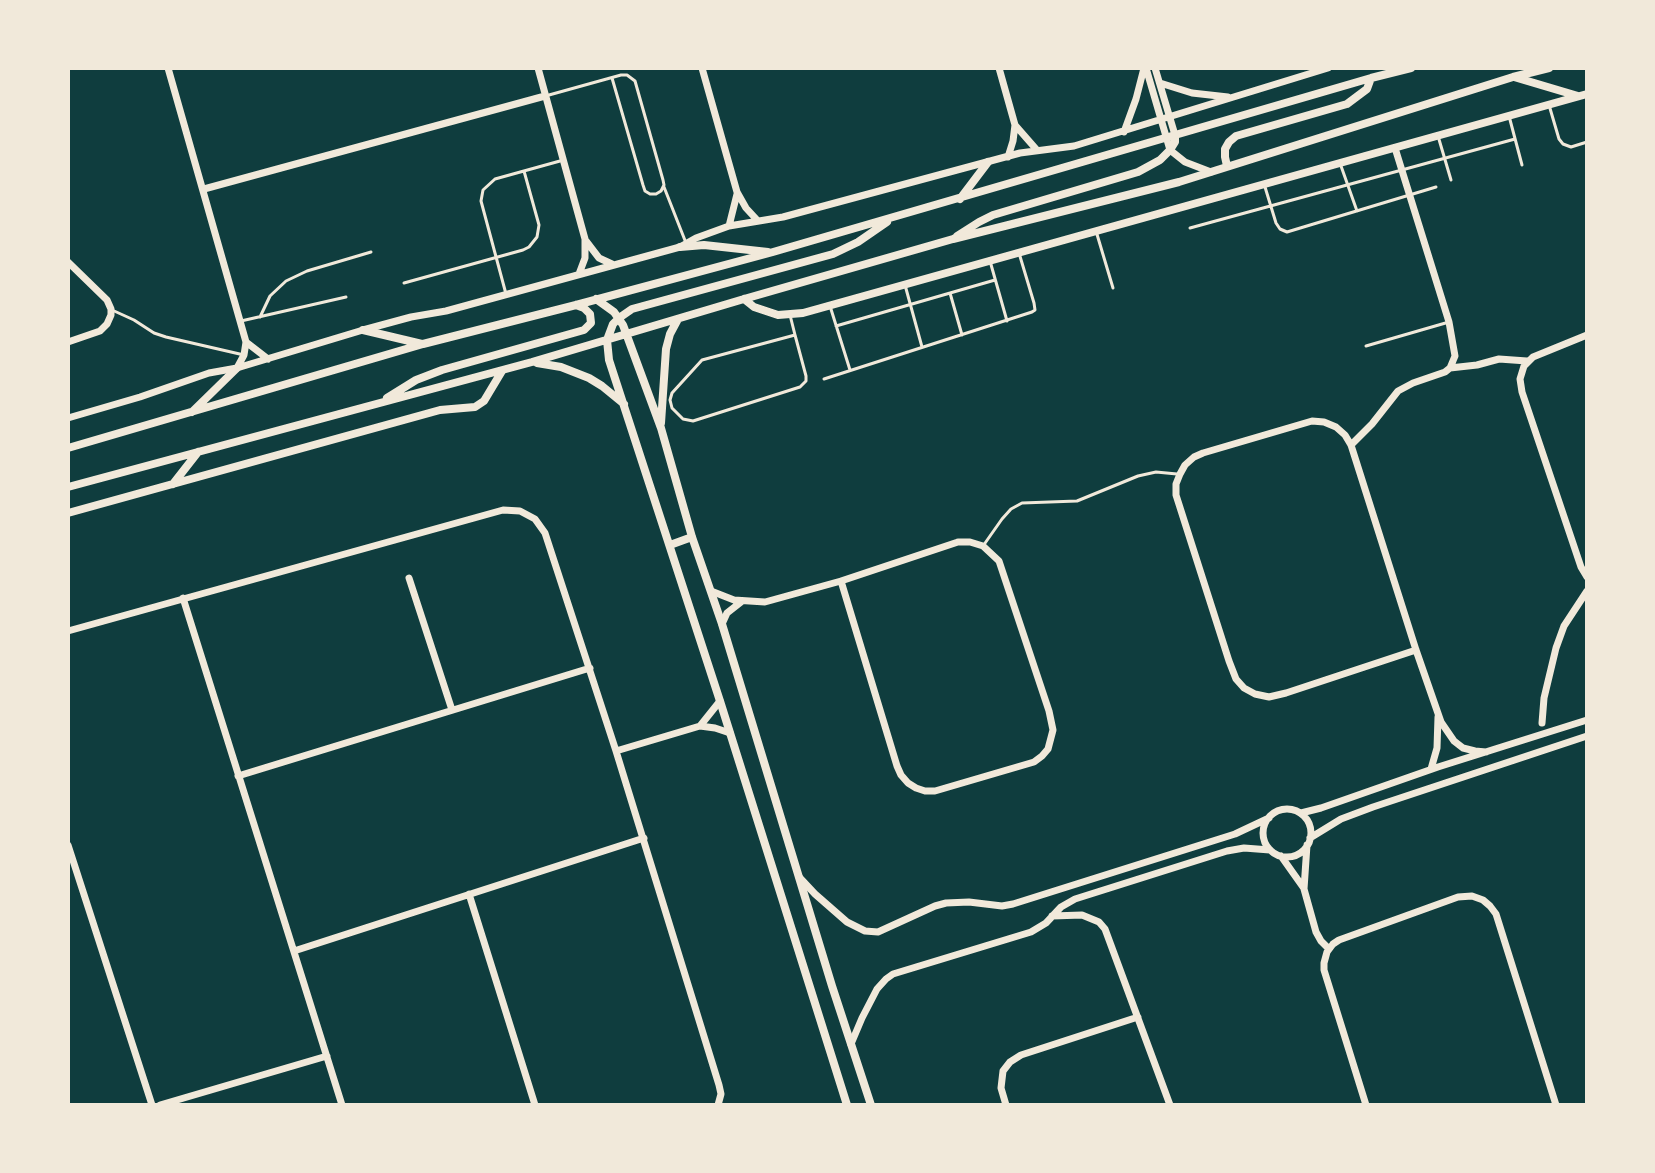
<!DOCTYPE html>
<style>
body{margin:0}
#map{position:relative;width:1655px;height:1173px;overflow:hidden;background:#0f3d3e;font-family:Cabin,sans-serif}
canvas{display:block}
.frame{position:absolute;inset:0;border:70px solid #f1e9da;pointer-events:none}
</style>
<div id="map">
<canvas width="1655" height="1173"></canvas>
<div class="frame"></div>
</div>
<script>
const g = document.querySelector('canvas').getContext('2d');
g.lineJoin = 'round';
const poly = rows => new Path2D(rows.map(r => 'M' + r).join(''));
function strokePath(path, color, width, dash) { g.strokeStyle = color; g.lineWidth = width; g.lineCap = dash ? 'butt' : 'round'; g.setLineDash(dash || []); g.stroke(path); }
strokePath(poly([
 [549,95,621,75,627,75,635,81,663,180,664,185,661,191,656,194,650,194,645,191,643,185,612,78],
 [1549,105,1559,139,1563,144,1571,147,1587,142],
 [1509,116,1522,165],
 [1438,136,1451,180],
 [1341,166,1357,211],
 [664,187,686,243],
 [1265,187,1276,223,1280,229,1287,232,1436,187],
 [1190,228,1515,139],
 [1096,231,1113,288],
 [990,261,1007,321],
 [404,283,523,250,529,247,537,237,539,225,524,171],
 [905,285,922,347],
 [950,293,962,335],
 [506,294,481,201,483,190,495,179,560,161],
 [830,306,850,370],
 [112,310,134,320,154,333,166,337,244,355],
 [790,315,795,335],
 [260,317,270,296,286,281,307,271,371,252],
 [241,321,346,297],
 [836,326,995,280],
 [795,335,806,376,806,381,800,387,693,421,683,419,672,408,670,400,672,393,702,360,795,335],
 [1366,346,1449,322],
 [824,379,1032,312,1035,310,1034,303,1019,253],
 [983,546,1002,519,1011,509,1022,503,1077,501,1138,476,1156,472,1177,474]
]), '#f1e9da', 3);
strokePath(poly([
 [168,68,246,342,244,355,237,368],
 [538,68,585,239,585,258,579,274],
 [702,68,737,192,746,208,758,221],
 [999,68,1015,125,1013,141,1008,157],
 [1146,68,1170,150,1185,162,1211,172],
 [1155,68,1175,135],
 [1160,83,1192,93,1228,97],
 [1015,125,1036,149],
 [1124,132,1136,99,1144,68],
 [204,189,545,96],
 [729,226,737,194],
 [586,241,599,258,612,264],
 [68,262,107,300,111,309,111,315,107,324,100,331,68,342],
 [1587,335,1533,357,1524,366,1520,379,1522,392,1581,567,1587,577],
 [246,342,268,359],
 [1450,368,1477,365,1499,359,1527,361],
 [68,418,140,397,209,373,237,368,363,330,411,317,446,311,680,247,696,238,729,226,783,217,1020,153,1074,146,1328,68],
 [1351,445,1372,424,1398,391,1413,383,1445,372,1450,368,1455,356,1449,322,1395,148],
 [958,542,970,542,983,546,999,561,1049,711,1053,730,1048,749,1042,756,1034,762,935,791,925,791,916,788,908,783,901,775,897,766,841,581,958,542],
 [409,578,452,710],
 [711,591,734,600,765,602,841,581],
 [183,598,342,1105],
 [722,624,727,613,741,602],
 [68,631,503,510,520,511,535,519,545,533,616,751,719,1085,721,1094,718,1105],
 [1416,650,1286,693,1269,697,1255,694,1244,688,1236,679,1229,661,1176,495,1176,484,1180,474,1185,465,1194,457,1203,453,1312,421,1324,422,1336,427,1345,435,1351,445,1416,650,1441,722,1454,741,1463,748,1475,751,1486,752],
 [1542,723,1544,698,1556,648,1564,626,1587,591],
 [700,726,720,701],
 [616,751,700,726,715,728,730,733],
 [1431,769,1437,748,1438,717],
 [238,776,590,668],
 '1263 833a24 24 0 1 1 48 0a24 24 0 1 1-48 0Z',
 [1301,813,1321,808,1438,767,1587,720],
 [1310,838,1341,819,1373,807,1587,736],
 [68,845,152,1105],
 [1307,845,1304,889,1316,932,1321,941,1329,949],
 [1281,856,1303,887],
 [800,878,815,894,847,922,865,931,878,932,935,906,946,903,969,902,1002,906,1013,904,1235,834,1269,818],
 [469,894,535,1105],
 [1052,916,1082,915,1099,922,1105,929,1170,1105],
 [294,951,644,838],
 [851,1044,862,1018,877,989,886,979,893,974,1031,932,1046,923,1061,907,1075,899,1227,851,1244,848,1270,850],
 [160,1105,327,1056],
 [1006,1105,1001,1088,1003,1071,1010,1062,1021,1055,1138,1017],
 [1366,1105,1324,970,1324,963,1327,952,1333,944,1339,940,1458,897,1472,896,1483,900,1490,906,1496,914,1556,1105]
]), '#f1e9da', 7);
strokePath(poly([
 [1514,77,1578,96],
 [1227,166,1225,157,1225,149,1229,142,1236,136,1347,104,1367,89,1371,78],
 [960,199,988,162],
 [957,236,979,222,993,215,1138,172,1160,160,1170,150,1175,142,1175,135],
 [680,247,704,245,768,252],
 [596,299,614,312,623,325,661,428,692,537,722,624,832,986,871,1105],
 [744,299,754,307,778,315,803,313,1587,94],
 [363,330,422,344],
 [537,363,561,367,589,378,602,386,624,404],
 [387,398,416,380,442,370,584,330,591,323,590,314,584,308,576,305],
 [192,412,237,368],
 [661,423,666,349,670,334,678,319],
 [68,448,423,344,576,305,773,252,1371,78,1411,68],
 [173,484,198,452],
 [68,487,532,362,744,299,953,239,1179,182,1513,77,1549,68],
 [68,513,440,410,475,407,484,401,502,371],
 [670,545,692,537],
 [847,1105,720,701,609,360,607,340,613,324,619,318,632,309,833,254,858,242,887,222]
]), '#f1e9da', 8);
</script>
